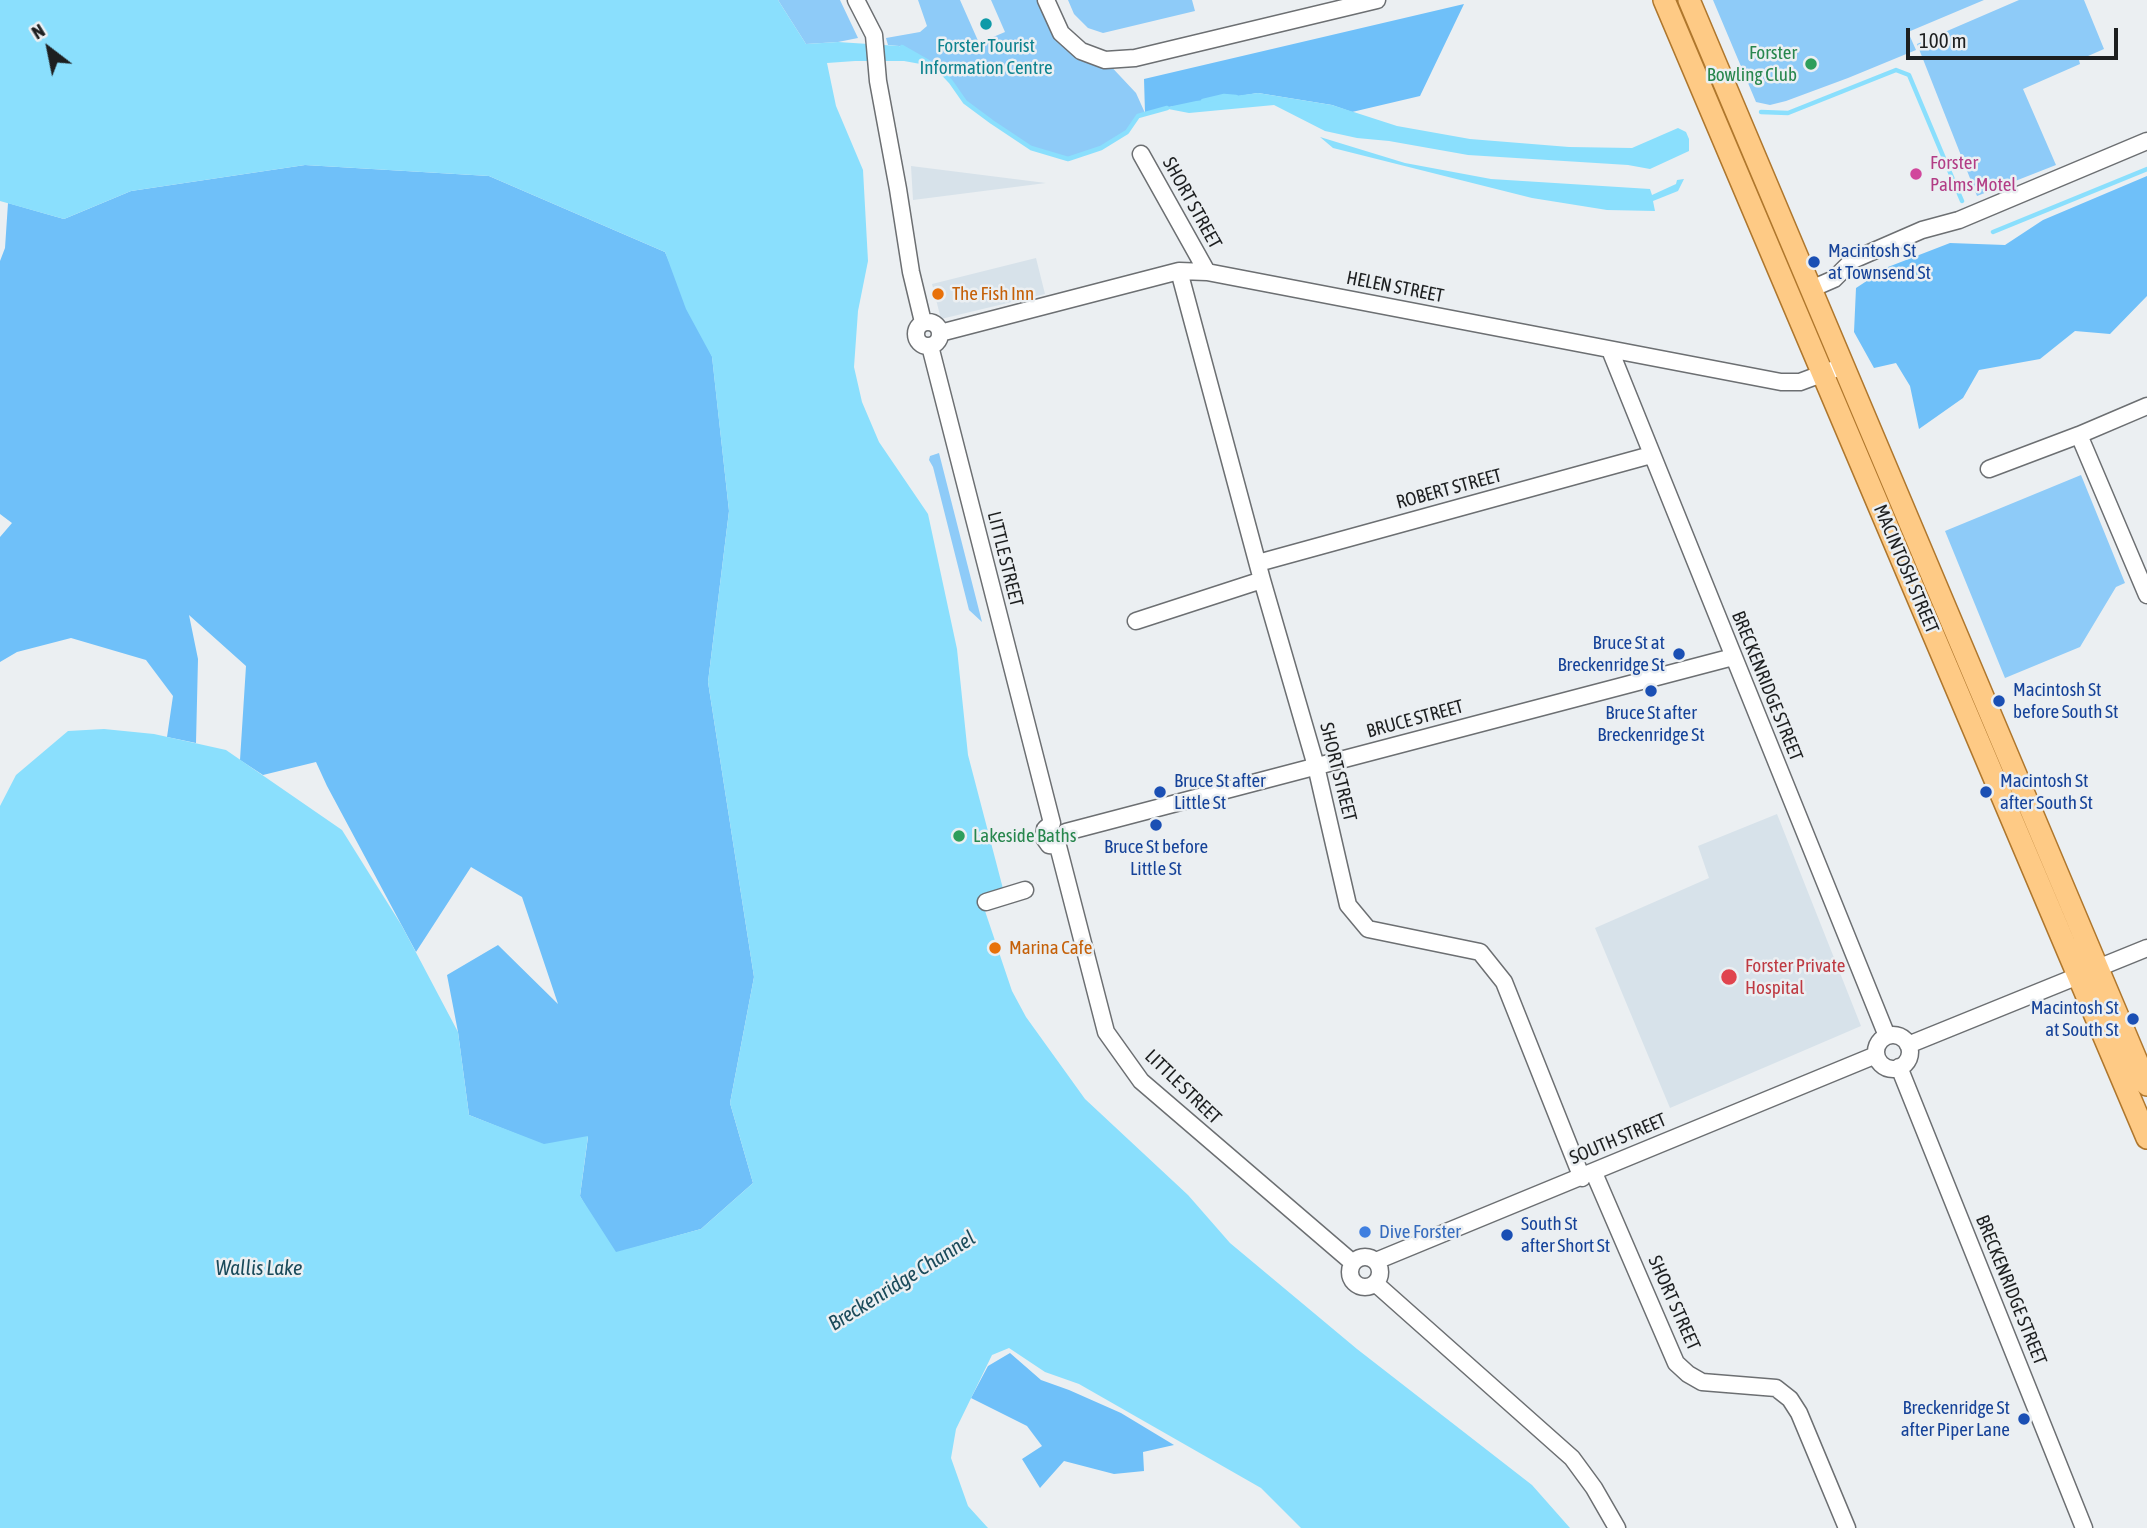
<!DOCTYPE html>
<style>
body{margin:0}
#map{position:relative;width:2147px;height:1528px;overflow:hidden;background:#ebeff2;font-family:"Asap Condensed",sans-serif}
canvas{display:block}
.north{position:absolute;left:14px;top:14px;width:70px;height:70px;-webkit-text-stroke:5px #ebeff2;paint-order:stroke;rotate:328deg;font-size:19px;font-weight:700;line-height:28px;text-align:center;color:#1d1f20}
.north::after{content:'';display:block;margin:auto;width:24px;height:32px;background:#1d1f20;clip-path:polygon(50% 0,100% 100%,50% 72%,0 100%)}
.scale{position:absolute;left:1906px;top:28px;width:212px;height:32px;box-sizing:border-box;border:4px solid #1d1f20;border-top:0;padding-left:9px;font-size:21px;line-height:24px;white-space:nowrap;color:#1d1f20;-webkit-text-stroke:5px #ebeff2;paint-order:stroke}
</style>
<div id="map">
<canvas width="2147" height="1528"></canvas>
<div class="north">N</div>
<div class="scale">100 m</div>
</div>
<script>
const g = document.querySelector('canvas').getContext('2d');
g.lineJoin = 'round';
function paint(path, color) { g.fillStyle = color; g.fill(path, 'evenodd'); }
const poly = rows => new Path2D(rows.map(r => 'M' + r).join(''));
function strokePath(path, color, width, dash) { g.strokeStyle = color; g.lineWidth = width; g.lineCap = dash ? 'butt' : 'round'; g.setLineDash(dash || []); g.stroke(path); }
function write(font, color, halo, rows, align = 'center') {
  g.font = font + ' "Asap Condensed",sans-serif'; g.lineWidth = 5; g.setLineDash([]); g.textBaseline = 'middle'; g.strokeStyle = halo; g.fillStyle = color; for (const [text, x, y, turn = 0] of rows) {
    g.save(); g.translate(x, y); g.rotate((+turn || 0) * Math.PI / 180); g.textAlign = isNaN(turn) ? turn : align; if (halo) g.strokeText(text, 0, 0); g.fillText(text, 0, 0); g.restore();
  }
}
paint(poly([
 [911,166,1046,183,913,200],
 [1036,258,1045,294,941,319,932,284],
 [1777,814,1861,1026,1670,1108,1595,928,1709,878,1698,846]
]), '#d7e2ea');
paint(poly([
 [778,0,840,0,858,38,838,42,806,44],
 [918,0,960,0,979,43,1005,32,991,0,1046,0,1061,33,1105,60,1136,93,1145,113,1138,116,1127,132,1101,148,1068,159,1031,148,965,102,951,82,937,67,899,46,888,45,886,38,920,32,927,26],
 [1068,0,1192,0,1195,11,1103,33,1088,28,1074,14],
 [1713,0,1984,0,1908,32,1916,50,1848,78,1786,101,1770,105,1756,102],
 [2019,0,2084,0,2104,49,2079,60,2080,64,2023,89,2056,165,1977,196,1917,44],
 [939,453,982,622,969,610,933,467,929,460,930,456],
 [2081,475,2125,583,2116,587,2080,647,2005,678,1945,531]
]), '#8ecbf8');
paint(poly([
 [1464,4,1420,96,1352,112,1332,105,1258,93,1163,108,1145,113,1144,79],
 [305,165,489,176,665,252,712,356,729,511,708,682,754,977,730,1103,753,1183,701,1229,612,1254,580,1196,588,1137,544,1145,469,1115,458,1032,447,975,498,945,558,1004,522,897,471,867,416,952,327,786,316,762,263,775,240,760,246,666,189,615,198,659,196,743,167,737,173,696,146,660,71,638,17,652,0,662,0,537,12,523,0,514,0,261,5,248,8,203,64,219,131,191],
 [2147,176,2147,296,2110,334,2075,331,2040,359,1979,370,1963,398,1919,429,1910,386,1896,363,1874,368,1854,332,1856,288,1888,267,1950,243,2005,245,2043,220],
 [1010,1353,1041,1380,1069,1390,1121,1413,1174,1445,1143,1452,1144,1471,1114,1474,1064,1461,1040,1488,1022,1459,1042,1446,1027,1426,971,1398,988,1366]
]), '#6fc0f9');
paint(poly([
 [0,0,778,0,806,44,838,42,899,46,937,67,904,61,855,61,827,63,836,106,863,170,868,261,858,311,854,367,862,402,879,442,928,514,957,649,968,755,1007,904,985,911,1012,991,1026,1017,1085,1099,1188,1195,1230,1243,1357,1349,1532,1485,1570,1528,1301,1528,1261,1488,1079,1384,1045,1372,1009,1348,992,1355,956,1429,951,1458,968,1506,988,1528,0,1528,0,806,16,775,68,731,104,729,154,734,226,750,342,830,402,926,458,1032,469,1115,544,1144,588,1136,580,1196,616,1252,701,1229,753,1183,730,1103,754,977,708,682,729,511,712,357,686,309,665,252,489,176,305,165,131,191,64,219,0,201],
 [1258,93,1332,105,1397,126,1470,139,1569,147,1632,148,1678,128,1686,132,1689,139,1689,151,1650,169,1628,165,1468,155,1389,141,1357,138,1325,131,1274,105,1189,113,1163,108,1196,101],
 [1320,137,1405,163,1491,179,1650,189,1652,195,1676,184,1677,180,1684,179,1678,191,1653,201,1655,211,1607,210,1532,198,1333,148]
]), '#8adffd');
strokePath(poly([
 [902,47,937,67,951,82,965,102,992,122,1031,148,1068,159,1101,148,1127,132,1138,116,1167,108],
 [1203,101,1224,96,1236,97],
 [1761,112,1788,113,1896,70,1909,75,1962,201],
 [1993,232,2147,169]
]), '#8adffd', 4.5);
const minor = poly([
 [856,0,874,35,878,81,898,189,911,272,923,322],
 [1046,0,1061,33,1081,51,1105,60,1135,58,1377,0],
 [1141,154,1207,272],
 [1179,271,1262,580,1316,766,1348,905,1368,929,1480,952,1504,982,1582,1178],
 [1811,289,1834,279,1853,260,1922,230,1959,220,2147,141],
 '916 334a12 12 0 1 1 24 0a12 12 0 1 1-24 0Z',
 [940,333,1179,271,1207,272,1781,382,1800,382,1843,366],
 [930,346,1052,823],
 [1610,350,1887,1036],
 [2079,435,2147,595],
 [1989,469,2079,435,2147,406],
 [1258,563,1651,455],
 [1136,621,1262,580],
 [1052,823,1045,829,1044,838,1049,845,1058,846],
 [1066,832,1733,657],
 [1058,846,1106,1032,1141,1081,1353,1263],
 [986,902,1025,890],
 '1876 1052a17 17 0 1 1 34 0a17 17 0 1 1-34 0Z',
 [1908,1045,2147,948],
 [1899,1067,2084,1528],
 [1594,1173,1676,1363,1688,1374,1702,1382,1776,1388,1790,1399,1799,1413,1847,1528],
 '1350 1272a15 15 0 1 1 30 0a15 15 0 1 1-30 0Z',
 [1376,1261,1876,1055],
 [1375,1283,1572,1458,1594,1488,1617,1528]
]);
const major = poly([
 [1664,0,2147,1138],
 [1689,0,2147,1085]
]);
strokePath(minor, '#6c6f72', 19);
strokePath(major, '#af772d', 24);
strokePath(minor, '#fff', 16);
strokePath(major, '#feca85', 21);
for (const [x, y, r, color] of [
 [986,24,7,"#0f9aa8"],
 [1811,64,7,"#2e9e5b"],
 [1916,174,7,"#d1479c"],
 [1814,262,7,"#1a4fb4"],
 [938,294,7,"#e8710a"],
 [1679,654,7,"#1a4fb4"],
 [1651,691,7,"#1a4fb4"],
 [1999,701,7,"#1a4fb4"],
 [1160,792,7,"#1a4fb4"],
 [1986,792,7,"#1a4fb4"],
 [1156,825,7,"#1a4fb4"],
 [959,836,7,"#2e9e5b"],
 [995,948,7,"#e8710a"],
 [1729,977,9,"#e0444e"],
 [2133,1019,7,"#1a4fb4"],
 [1365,1232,7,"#3f7fe0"],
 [1507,1235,7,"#1a4fb4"],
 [2024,1419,7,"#1a4fb4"]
]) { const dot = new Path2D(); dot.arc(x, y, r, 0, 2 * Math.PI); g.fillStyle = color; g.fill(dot); strokePath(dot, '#ebeff2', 2.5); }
write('19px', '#0d838f', '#ebeff2', [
 ["Forster Tourist",986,46],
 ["Information Centre",986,68]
]);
write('19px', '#27864d', '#ebeff2', [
 ["Forster",1797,53],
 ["Bowling Club",1797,75],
 ["Lakeside Baths",973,836,"left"]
], 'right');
write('19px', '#b23c85', '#ebeff2', [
 ["Forster",1930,163],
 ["Palms Motel",1930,185]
], 'left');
write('19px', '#1d1f20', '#ebeff2', [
 ["SHORT STREET",1192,203,61],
 ["HELEN STREET",1395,287,11],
 ["ROBERT STREET",1449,489,-15],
 ["LITTLE STREET",1005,559,76],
 ["MACINTOSH STREET",1906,569,67],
 ["BRECKENRIDGE STREET",1767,686,68],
 ["BRUCE STREET",1415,719,-15],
 ["SHORT STREET",1338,772,76],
 ["LITTLE STREET",1183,1087,44],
 ["SOUTH STREET",1618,1139,-23],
 ["BRECKENRIDGE STREET",2011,1290,68],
 ["SHORT STREET",1674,1303,66]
]);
write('19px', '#164399', '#ebeff2', [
 ["Macintosh St",1828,251],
 ["at Townsend St",1828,273],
 ["Bruce St at",1665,643,"right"],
 ["Breckenridge St",1665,665,"right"],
 ["Macintosh St",2013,690],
 ["before South St",2013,712],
 ["Bruce St after",1651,713,"center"],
 ["Breckenridge St",1651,735,"center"],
 ["Bruce St after",1174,781],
 ["Little St",1174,803],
 ["Macintosh St",2000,781],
 ["after South St",2000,803],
 ["Bruce St before",1156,847,"center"],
 ["Little St",1156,869,"center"],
 ["Macintosh St",2119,1008,"right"],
 ["at South St",2119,1030,"right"],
 ["South St",1521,1224],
 ["after Short St",1521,1246],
 ["Breckenridge St",2010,1408,"right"],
 ["after Piper Lane",2010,1430,"right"]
], 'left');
write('19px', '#c56008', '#ebeff2', [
 ["The Fish Inn",952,294],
 ["Marina Cafe",1009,948]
], 'left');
write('19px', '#be3a42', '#ebeff2', [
 ["Forster Private",1745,966],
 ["Hospital",1745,988]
], 'left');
write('19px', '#366cbe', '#ebeff2', [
 ["Dive Forster",1379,1232]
], 'left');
write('italic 21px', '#1a4a5a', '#ebeff2', [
 ["Wallis Lake",259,1268],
 ["Breckenridge Channel",902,1281,-32]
]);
</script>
